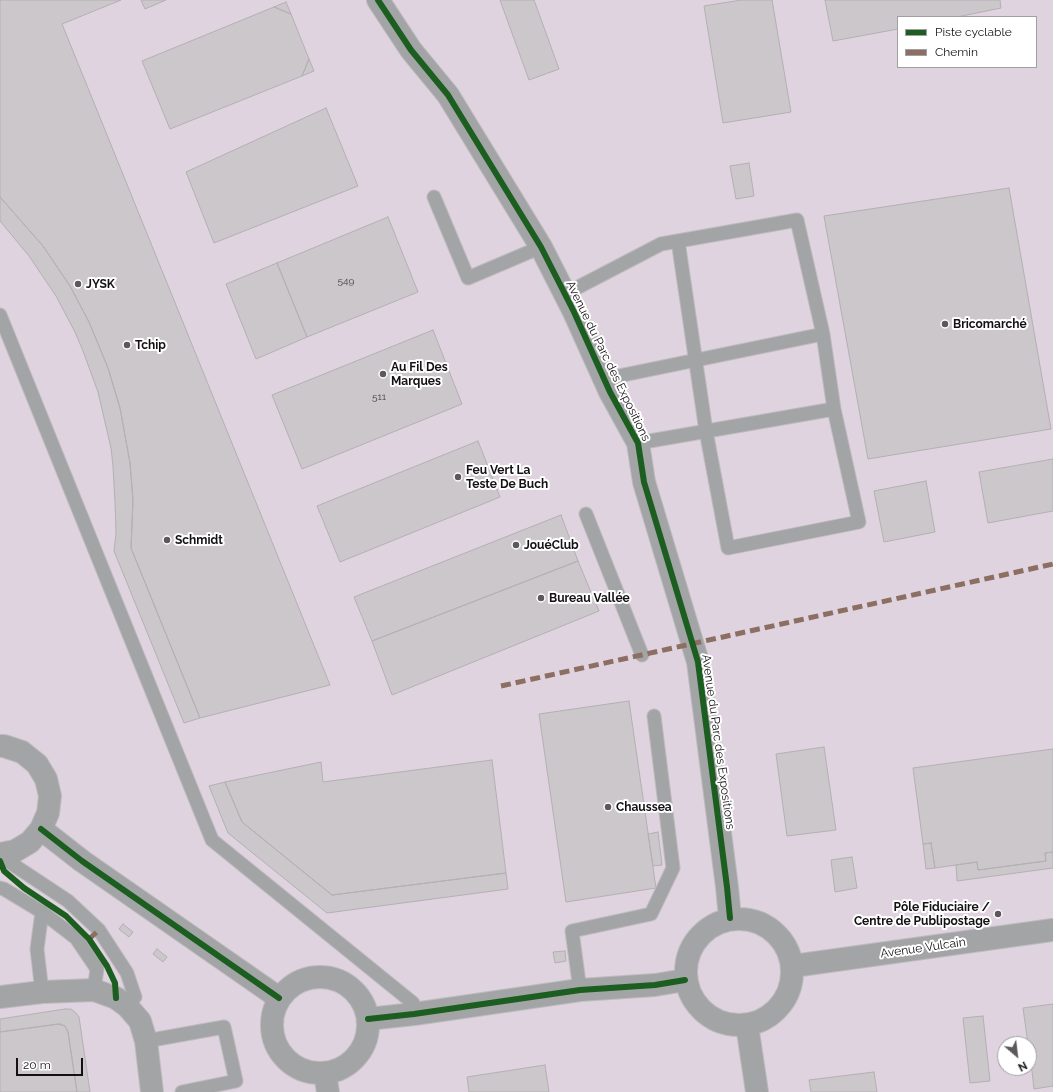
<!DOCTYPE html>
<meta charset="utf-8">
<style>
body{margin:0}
#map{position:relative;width:1053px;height:1092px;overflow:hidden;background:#e4dfe4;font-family:Raleway,sans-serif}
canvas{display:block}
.legend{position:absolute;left:897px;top:16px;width:140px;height:52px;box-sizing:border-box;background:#fff;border:1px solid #a19fa1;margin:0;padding:5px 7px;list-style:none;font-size:12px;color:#141013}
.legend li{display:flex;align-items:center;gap:8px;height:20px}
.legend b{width:20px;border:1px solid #a19fa1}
.north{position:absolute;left:997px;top:1036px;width:40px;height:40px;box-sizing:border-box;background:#fff;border:1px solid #a19fa1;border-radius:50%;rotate:152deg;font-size:11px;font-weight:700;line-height:16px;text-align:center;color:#141013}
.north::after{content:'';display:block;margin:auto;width:14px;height:18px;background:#5d585c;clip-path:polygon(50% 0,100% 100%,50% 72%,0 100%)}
.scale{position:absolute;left:16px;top:1058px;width:67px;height:18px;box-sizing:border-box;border:2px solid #141013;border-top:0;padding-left:5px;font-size:12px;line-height:14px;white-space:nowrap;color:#141013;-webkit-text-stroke:3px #fff;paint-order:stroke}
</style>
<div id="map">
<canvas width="1053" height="1092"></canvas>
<ul class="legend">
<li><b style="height:5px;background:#1b5e20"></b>Piste cyclable</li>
<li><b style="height:5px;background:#8d6e63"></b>Chemin</li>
</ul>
<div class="north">N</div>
<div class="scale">20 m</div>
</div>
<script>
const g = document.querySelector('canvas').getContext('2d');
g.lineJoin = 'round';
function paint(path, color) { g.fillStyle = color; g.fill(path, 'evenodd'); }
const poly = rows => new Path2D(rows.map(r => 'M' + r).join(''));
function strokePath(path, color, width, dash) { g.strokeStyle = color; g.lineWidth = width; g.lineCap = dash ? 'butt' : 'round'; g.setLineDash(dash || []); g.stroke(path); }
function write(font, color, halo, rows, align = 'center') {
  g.font = font + ' Raleway,sans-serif'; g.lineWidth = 4; g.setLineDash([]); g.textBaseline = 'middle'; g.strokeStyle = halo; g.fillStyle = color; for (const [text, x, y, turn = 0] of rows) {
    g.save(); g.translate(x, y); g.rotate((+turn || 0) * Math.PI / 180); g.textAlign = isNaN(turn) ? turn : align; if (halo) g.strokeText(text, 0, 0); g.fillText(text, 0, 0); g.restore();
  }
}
paint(poly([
 [0,0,1053,0,1053,1092,0,1092],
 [898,17,1036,17,1036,67,898,67],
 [1005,1044,1029,1044,1029,1068,1005,1068]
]), '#ded3de');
const building = poly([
 [0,0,121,0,62,24,330,685,200,718,131,548,133,500,130,463,120,408,108,368,89,322,70,286,43,246,0,197,0,0],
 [141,0,166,0,145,9,141,0],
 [500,0,534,0,559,69,529,80,500,0],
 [741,0,772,0,791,112,723,123,704,6,741,0],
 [825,0,1000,0,1001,8,957,17,898,17,898,29,833,41,825,0],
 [286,2,291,14,274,7,286,2],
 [274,7,291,14,309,59,302,76,170,129,142,61,274,7],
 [309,59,314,71,302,76,309,59],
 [326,108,358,186,214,243,186,172,326,108],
 [749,163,754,196,736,199,730,166,749,163],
 [1009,188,1051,429,868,459,824,216,1009,188],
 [0,197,43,246,70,286,89,322,108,368,120,408,130,463,133,500,131,548,200,718,184,723,114,551,116,534,115,502,113,466,111,448,98,392,83,351,75,332,56,296,29,256,0,221,0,197],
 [388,217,418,292,307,337,277,263,388,217],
 [277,263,307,337,256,359,226,284,277,263],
 [433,330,462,404,302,469,272,395,433,330],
 [478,441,500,497,340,562,317,506,478,441],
 [1053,459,1053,511,988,523,979,472,1053,459],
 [926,481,935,532,884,542,874,491,926,481],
 [561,515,578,561,372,641,354,597,561,515],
 [578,561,599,611,392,695,372,641,578,561],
 [629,701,656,888,566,902,539,714,629,701],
 [824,747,836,830,787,836,776,754,824,747],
 [1053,749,1053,852,1045,853,1046,861,978,870,977,862,935,868,931,843,923,844,913,768,1053,749],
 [492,760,506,873,332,895,242,822,225,782,321,762,323,782,492,760],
 [225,782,242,822,332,895,506,873,508,889,327,913,228,833,209,786,225,782],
 [658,832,662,865,653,866,648,834,658,832],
 [931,843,935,868,926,869,923,844,931,843],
 [1053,852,1053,868,957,881,956,865,977,862,978,870,1046,861,1045,853,1053,852],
 [852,857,857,888,835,892,831,860,852,857],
 [123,924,133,932,129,937,119,929,123,924],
 [157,949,167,957,163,962,153,954,157,949],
 [565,951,566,961,555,963,553,952,565,951],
 [1053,1004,1053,1086,1034,1089,1029,1044,1028,1044,1023,1008,1053,1004],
 [65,1009,71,1009,76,1013,79,1017,90,1092,77,1092,68,1032,65,1026,57,1024,0,1032,0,1019,65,1009],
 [983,1016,990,1081,970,1083,963,1018,983,1016],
 [60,1024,65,1026,68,1032,77,1092,0,1092,0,1032,60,1024],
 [545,1065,549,1092,469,1092,467,1077,545,1065],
 [874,1072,877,1092,811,1092,809,1080,874,1072]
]);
paint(building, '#cbc7cb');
strokePath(building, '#b4b0b4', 1);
const service = poly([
 [434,197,468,278,541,247],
 [678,241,706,431,728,548,859,522,834,409],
 [565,294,661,244,797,220,823,334],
 [0,315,212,840,413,1003,414,1014],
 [604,379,823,334,834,409,638,443],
 [586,514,642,655],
 [0,856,68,901,99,930,127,973,135,997,127,1006],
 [0,888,4,889,42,912,76,938,97,969,94,990],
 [580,990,572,931,651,914,673,868,654,716],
 [42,992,37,949,42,912],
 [146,1041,224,1027,236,1081,182,1092]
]);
const minor = poly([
 [378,0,411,50,448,95,541,247,574,312,610,392,638,443,644,482,698,662,727,887,730,918],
 [0,746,4,746,22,752,37,764,46,779,50,796,48,813,41,829,30,842,15,851,0,854],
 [41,829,82,861,279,998],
 '686 972a53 53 0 1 1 106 0a53 53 0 1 1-106 0Z',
 [793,966,1053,930],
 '272 1025a48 48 0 1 1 96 0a48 48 0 1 1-96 0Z',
 [0,997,42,992,94,990,116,998,127,1006,140,1021,146,1041,152,1092],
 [368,1019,414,1014,580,990,655,985,685,980],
 [747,1025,757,1092],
 [325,1074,328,1092]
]);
strokePath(service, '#bebbbe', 15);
strokePath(minor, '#bebbbe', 24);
strokePath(service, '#a3a4a5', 13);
strokePath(minor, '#a3a4a5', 22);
strokePath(poly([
 [501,686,1053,564],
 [89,939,99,930]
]), '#8d6e63', 5, [10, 5]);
strokePath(poly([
 [378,0,411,50,448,95,541,247,574,312,610,392,638,443,644,482,698,662,727,887,730,918],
 [41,829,82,861,279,998],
 [0,861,4,871,24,888,66,916,89,939,107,966,115,983,116,998],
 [368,1019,414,1014,580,990,655,985,685,980]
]), '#1b5e20', 6);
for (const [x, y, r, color] of [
 [78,284,4,"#5d585c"],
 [945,324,4,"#5d585c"],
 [127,345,4,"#5d585c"],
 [383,374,4,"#5d585c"],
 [458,477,4,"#5d585c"],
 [167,540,4,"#5d585c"],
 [516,545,4,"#5d585c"],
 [541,598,4,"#5d585c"],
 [608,807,4,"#5d585c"],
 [998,914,4,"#5d585c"]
]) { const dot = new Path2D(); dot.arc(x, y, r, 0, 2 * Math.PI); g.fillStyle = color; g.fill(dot); strokePath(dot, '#fff', 1.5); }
write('10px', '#423e41', null, [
 ["549",346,281],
 ["511",379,397]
]);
write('bold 12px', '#141013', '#fff', [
 ["JYSK",86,284],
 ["Bricomarché",953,324],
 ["Tchip",135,345],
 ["Au Fil Des",391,367],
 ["Marques",391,381],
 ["Feu Vert La",466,470],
 ["Teste De Buch",466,484],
 ["Schmidt",175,540],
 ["JouéClub",524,545],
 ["Bureau Vallée",549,598],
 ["Chaussea",616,807],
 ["Pôle Fiduciaire /",990,907,"right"],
 ["Centre de Publipostage",990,921,"right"]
], 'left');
write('12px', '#141013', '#fff', [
 ["Avenue du Parc des Expositions",608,361,64],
 ["Avenue du Parc des Expositions",718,742,82],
 ["Avenue Vulcain",923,948,-8]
]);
</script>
